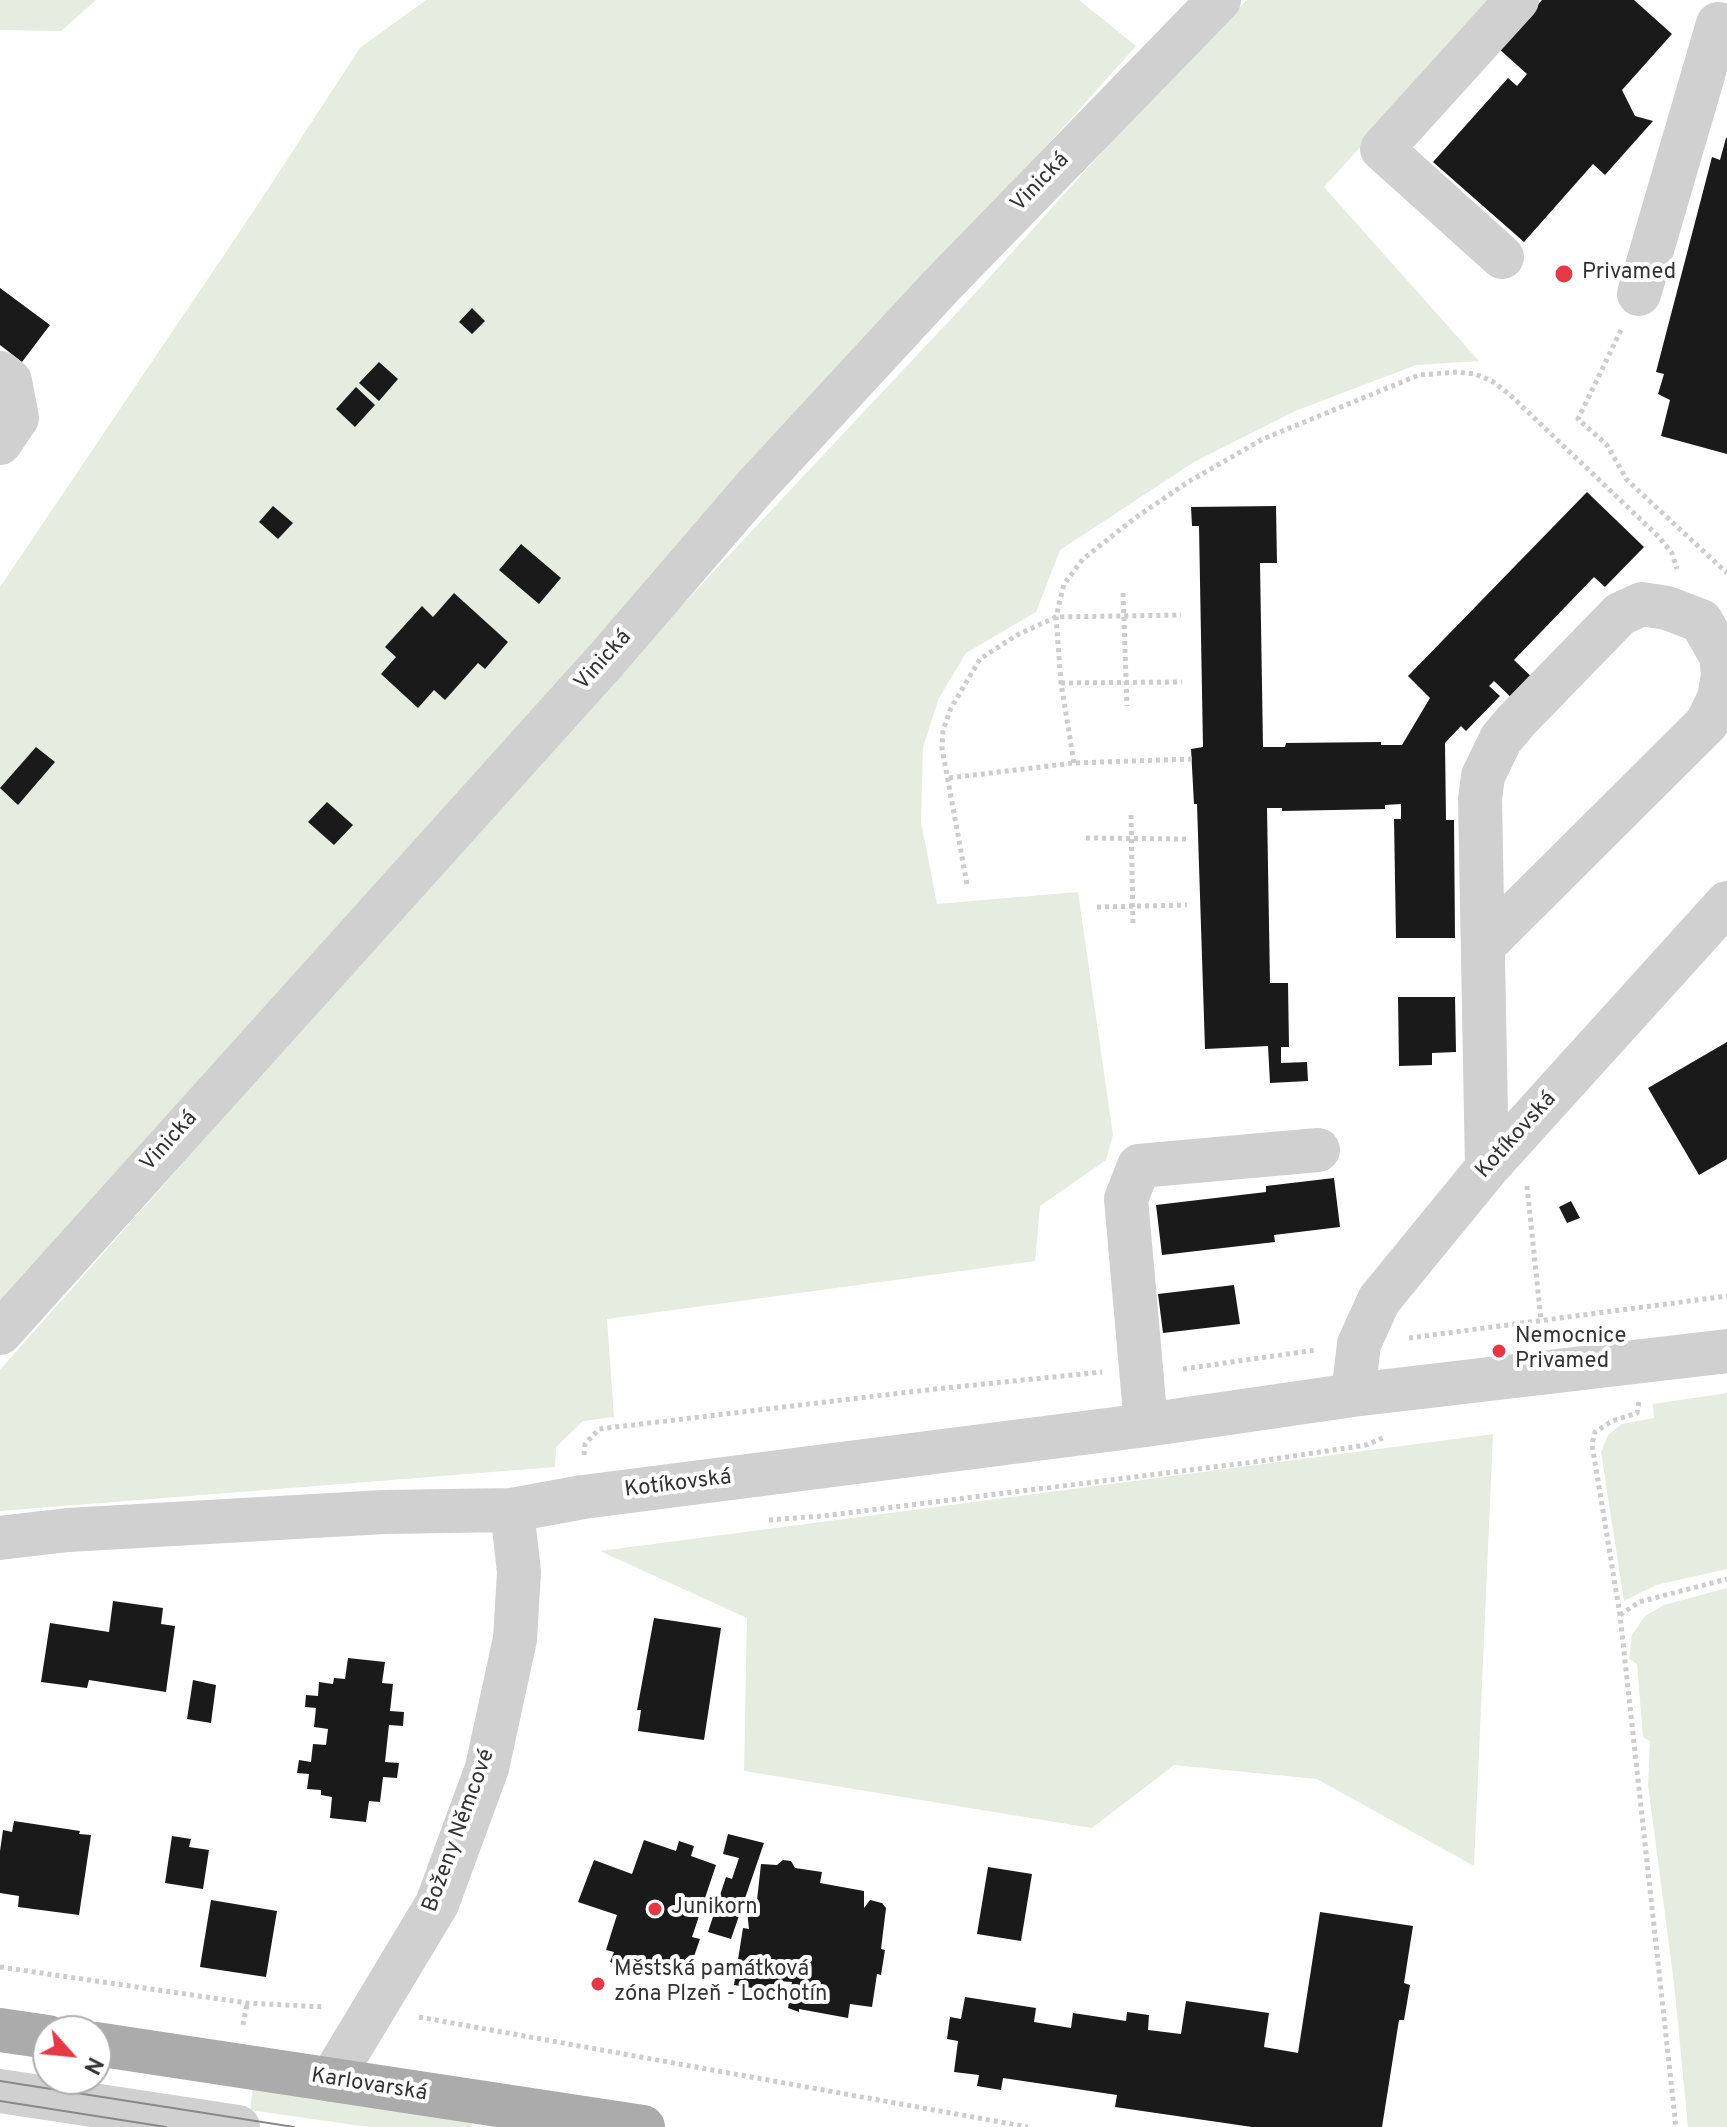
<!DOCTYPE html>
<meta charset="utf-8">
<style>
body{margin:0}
#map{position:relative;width:1727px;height:2127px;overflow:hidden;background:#fff;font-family:Overpass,sans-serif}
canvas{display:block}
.north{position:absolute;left:32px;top:2015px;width:80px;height:80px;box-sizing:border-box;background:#fff;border:2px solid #adadad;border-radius:50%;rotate:117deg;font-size:22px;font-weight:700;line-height:32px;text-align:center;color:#333}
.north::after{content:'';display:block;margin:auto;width:28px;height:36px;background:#e63946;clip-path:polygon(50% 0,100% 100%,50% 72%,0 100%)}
</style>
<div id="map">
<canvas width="1727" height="2127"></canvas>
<div class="north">N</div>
</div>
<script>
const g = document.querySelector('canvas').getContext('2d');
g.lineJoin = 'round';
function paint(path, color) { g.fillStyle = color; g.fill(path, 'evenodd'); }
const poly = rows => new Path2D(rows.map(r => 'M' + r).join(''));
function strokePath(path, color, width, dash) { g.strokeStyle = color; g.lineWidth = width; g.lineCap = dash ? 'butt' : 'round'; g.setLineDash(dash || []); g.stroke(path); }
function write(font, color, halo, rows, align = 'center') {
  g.font = font + ' Overpass,sans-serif'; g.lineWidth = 8; g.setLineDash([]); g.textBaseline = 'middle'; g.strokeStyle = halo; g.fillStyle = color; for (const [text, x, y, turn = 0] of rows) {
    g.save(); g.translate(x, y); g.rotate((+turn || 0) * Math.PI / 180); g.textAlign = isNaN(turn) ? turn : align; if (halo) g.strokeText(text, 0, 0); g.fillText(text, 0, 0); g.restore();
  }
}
paint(poly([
 [0,0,96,0,61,31,0,30],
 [426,0,1079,0,1136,46,0,1315,0,587,253,212,360,48],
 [1247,0,1494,0,1324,187,1479,361,1416,365,1295,411,1194,462,1060,550,1036,612,966,653,939,698,923,747,921,822,937,904,1078,892,1113,1135,1106,1160,1040,1206,1035,1261,607,1319,614,1417,583,1421,556,1447,555,1467,0,1511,0,1370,579,715,981,287,1179,66],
 [1727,1393,1727,1569,1656,1585,1624,1601,1601,1452,1608,1435,1622,1424,1654,1418,1653,1404],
 [1493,1434,1474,1866,1317,1779,1174,1765,1092,1828,744,1771,747,1618,600,1551],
 [1727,1588,1727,2127,1688,2127,1674,1983,1648,1785,1650,1741,1643,1737,1637,1664,1629,1659,1632,1635,1645,1616,1664,1605],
 [253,2087,473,2121,472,2127,368,2127,250,2110]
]), '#e6ecdf');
paint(poly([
 [1542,0,1634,0,1672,34,1622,90,1635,116,1653,121,1605,175,1593,164,1524,242,1433,162,1508,78,1517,86,1527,74,1498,48],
 [1726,138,1727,138,1727,454,1661,436,1670,400,1658,394,1664,374,1656,372,1712,157,1720,160],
 [0,288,50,325,22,362,0,345],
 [472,308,485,321,472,334,459,322],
 [379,362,398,379,379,401,359,383],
 [356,387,375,405,355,427,336,409],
 [1587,492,1644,547,1605,587,1594,577,1514,660,1537,682,1517,703,1494,681,1489,686,1500,696,1466,731,1461,726,1445,743,1446,820,1454,820,1455,938,1396,938,1394,819,1401,819,1401,804,1385,805,1385,809,1282,811,1282,808,1267,808,1270,983,1288,983,1289,1047,1281,1047,1281,1063,1307,1062,1308,1081,1270,1083,1268,1046,1205,1049,1197,804,1194,804,1191,749,1203,747,1199,526,1192,526,1191,507,1276,506,1277,563,1260,563,1263,747,1285,747,1286,743,1381,742,1381,745,1402,745,1430,698,1408,676],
 [273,506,293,523,278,539,259,522],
 [521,544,561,578,539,604,499,570],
 [454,593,508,642,485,669,478,663,445,700,434,690,418,708,381,674,396,657,385,647,422,606,433,617],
 [36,747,55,762,18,805,0,788],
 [327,802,353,825,334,845,308,822],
 [1398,997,1455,997,1456,1052,1432,1053,1432,1065,1399,1066],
 [1727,1042,1727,1159,1699,1175,1648,1088],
 [1334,1178,1340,1227,1274,1235,1275,1242,1162,1255,1156,1205,1266,1192,1266,1186],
 [1571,1201,1580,1218,1567,1223,1559,1207],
 [1234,1285,1240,1324,1163,1333,1158,1294],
 [113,1601,163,1608,161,1624,175,1626,166,1692,89,1680,87,1688,41,1682,50,1623,109,1632],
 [654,1618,721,1628,704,1740,638,1731,641,1710,637,1710],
 [348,1658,385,1662,382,1683,393,1684,390,1711,404,1712,403,1726,389,1725,387,1743,385,1762,399,1763,397,1778,383,1777,380,1802,369,1801,366,1822,330,1818,332,1797,321,1795,321,1790,307,1789,309,1774,297,1773,299,1760,311,1762,313,1744,326,1745,328,1729,314,1727,316,1708,305,1707,306,1695,318,1696,319,1682,333,1684,334,1678,345,1679],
 [193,1680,216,1685,211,1723,187,1719],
 [14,1821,80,1831,79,1834,91,1835,79,1915,18,1907,19,1896,0,1893,0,1851,3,1830,12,1832],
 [728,1834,764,1843,731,1939,708,1932,726,1877,732,1879,739,1858,723,1854],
 [172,1836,191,1839,189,1847,209,1850,203,1889,165,1883],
 [644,1840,676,1851,679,1841,694,1846,691,1856,716,1865,692,1937,700,1939,687,1977,634,1959,630,1969,610,1962,614,1952,606,1950,617,1915,578,1902,594,1860,632,1874],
 [783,1860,791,1861,795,1868,822,1872,820,1883,864,1891,864,1908,870,1900,882,1903,886,1908,881,1949,885,1950,881,1975,877,1974,872,2007,850,2004,848,2018,799,2009,799,2012,788,2008,792,1982,778,1981,776,1992,734,1985,743,1928,749,1929,747,1910,753,1906,754,1900,757,1900,761,1864,777,1865],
 [988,1867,1032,1874,1021,1941,977,1934],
 [211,1900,277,1911,266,1977,200,1967],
 [1320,1912,1413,1926,1404,1983,1410,1985,1404,2020,1399,2020,1382,2127,1252,2127,1115,2107,1117,2095,1003,2078,1001,2090,977,2086,979,2075,954,2072,958,2041,947,2039,950,2017,961,2019,965,1997,1036,2008,1034,2022,1071,2028,1073,2013,1126,2021,1127,2012,1149,2015,1148,2030,1181,2034,1186,2001,1269,2013,1264,2047,1298,2053]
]), '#1a1a1a');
strokePath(poly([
 [1621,330,1578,419,1607,445,1627,480,1727,573],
 [1123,593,1127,706],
 [1061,683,1182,682],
 [1074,763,1061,683,1056,617,1064,584,1083,559,1135,518,1188,482,1263,439,1419,375,1457,372,1475,374,1492,381,1509,394,1659,537,1672,553,1677,569],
 [949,778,1074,763,1192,759],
 [1131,815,1133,926],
 [1086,838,1186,839],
 [967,884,942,748,943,730,951,708,980,659,1017,635,1056,617,1181,615],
 [1097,907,1187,905],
 [1527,1186,1541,1320],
 [1409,1338,1727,1296],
 [1183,1369,1316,1350],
 [1639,1402,1637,1413,1612,1421,1595,1432,1592,1444,1620,1615,1676,2127],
 [584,1455,585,1444,599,1429,935,1389,1102,1372],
 [769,1520,822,1516,1254,1462,1366,1445,1385,1437],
 [1620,1615,1639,1602,1727,1579],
 [0,1967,247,2003,325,2007],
 [419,2017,1028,2127],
 [243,2025,247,2004]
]), '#cdcdcd', 5, [4, 4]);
strokePath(poly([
 [1502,257,1382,149,1517,0],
 [1639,294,1718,24,1727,26],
 [0,373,10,381,17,418,0,443],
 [1483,946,1707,723,1719,698,1723,675,1721,656,1701,621,1667,608,1642,604,1620,614,1517,720,1501,739,1483,776,1480,799,1487,1168],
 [0,1333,607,659,755,487,941,286,1219,0],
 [1353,1395,1359,1344,1379,1300,1487,1168,1727,903],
 [1146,1425,1126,1199,1139,1166,1318,1150],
 [0,1538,68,1530,384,1512,512,1510,583,1497,1146,1425,1353,1395,1727,1351],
 [331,2080,437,1904,487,1768,515,1639,519,1572,512,1510],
 [0,2091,238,2127]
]), '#d0d0d0', 44);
strokePath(poly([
 [0,2030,48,2037],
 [96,2044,643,2127]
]), '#ababab', 44);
strokePath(poly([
 [0,2081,294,2127],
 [0,2101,166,2127]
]), '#888', 2);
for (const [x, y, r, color] of [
 [1564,274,10,"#e63946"],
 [1499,1351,8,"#e63946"],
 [655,1909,8,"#e63946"],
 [598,1984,8,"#e63946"]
]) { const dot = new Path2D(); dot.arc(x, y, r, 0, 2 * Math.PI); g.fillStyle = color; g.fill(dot); strokePath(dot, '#fff', 3); }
write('22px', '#333', '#fff', [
 ["Vinická",1041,183,-46],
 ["Vinická",604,661,-48],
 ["Kotíkovská",1517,1136,-48],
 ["Vinická",170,1142,-48],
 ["Kotíkovská",678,1485,-7],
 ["Boženy Němcové",460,1831,-70],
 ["Karlovarská",369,2086,9]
]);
write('22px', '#333', '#fff', [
 ["Privamed",1582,274],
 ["Nemocnice",1515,1338],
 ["Privamed",1515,1363],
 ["Junikorn",671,1909],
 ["Městská památková",614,1971],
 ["zóna Plzeň - Lochotín",614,1996]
], 'left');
</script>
